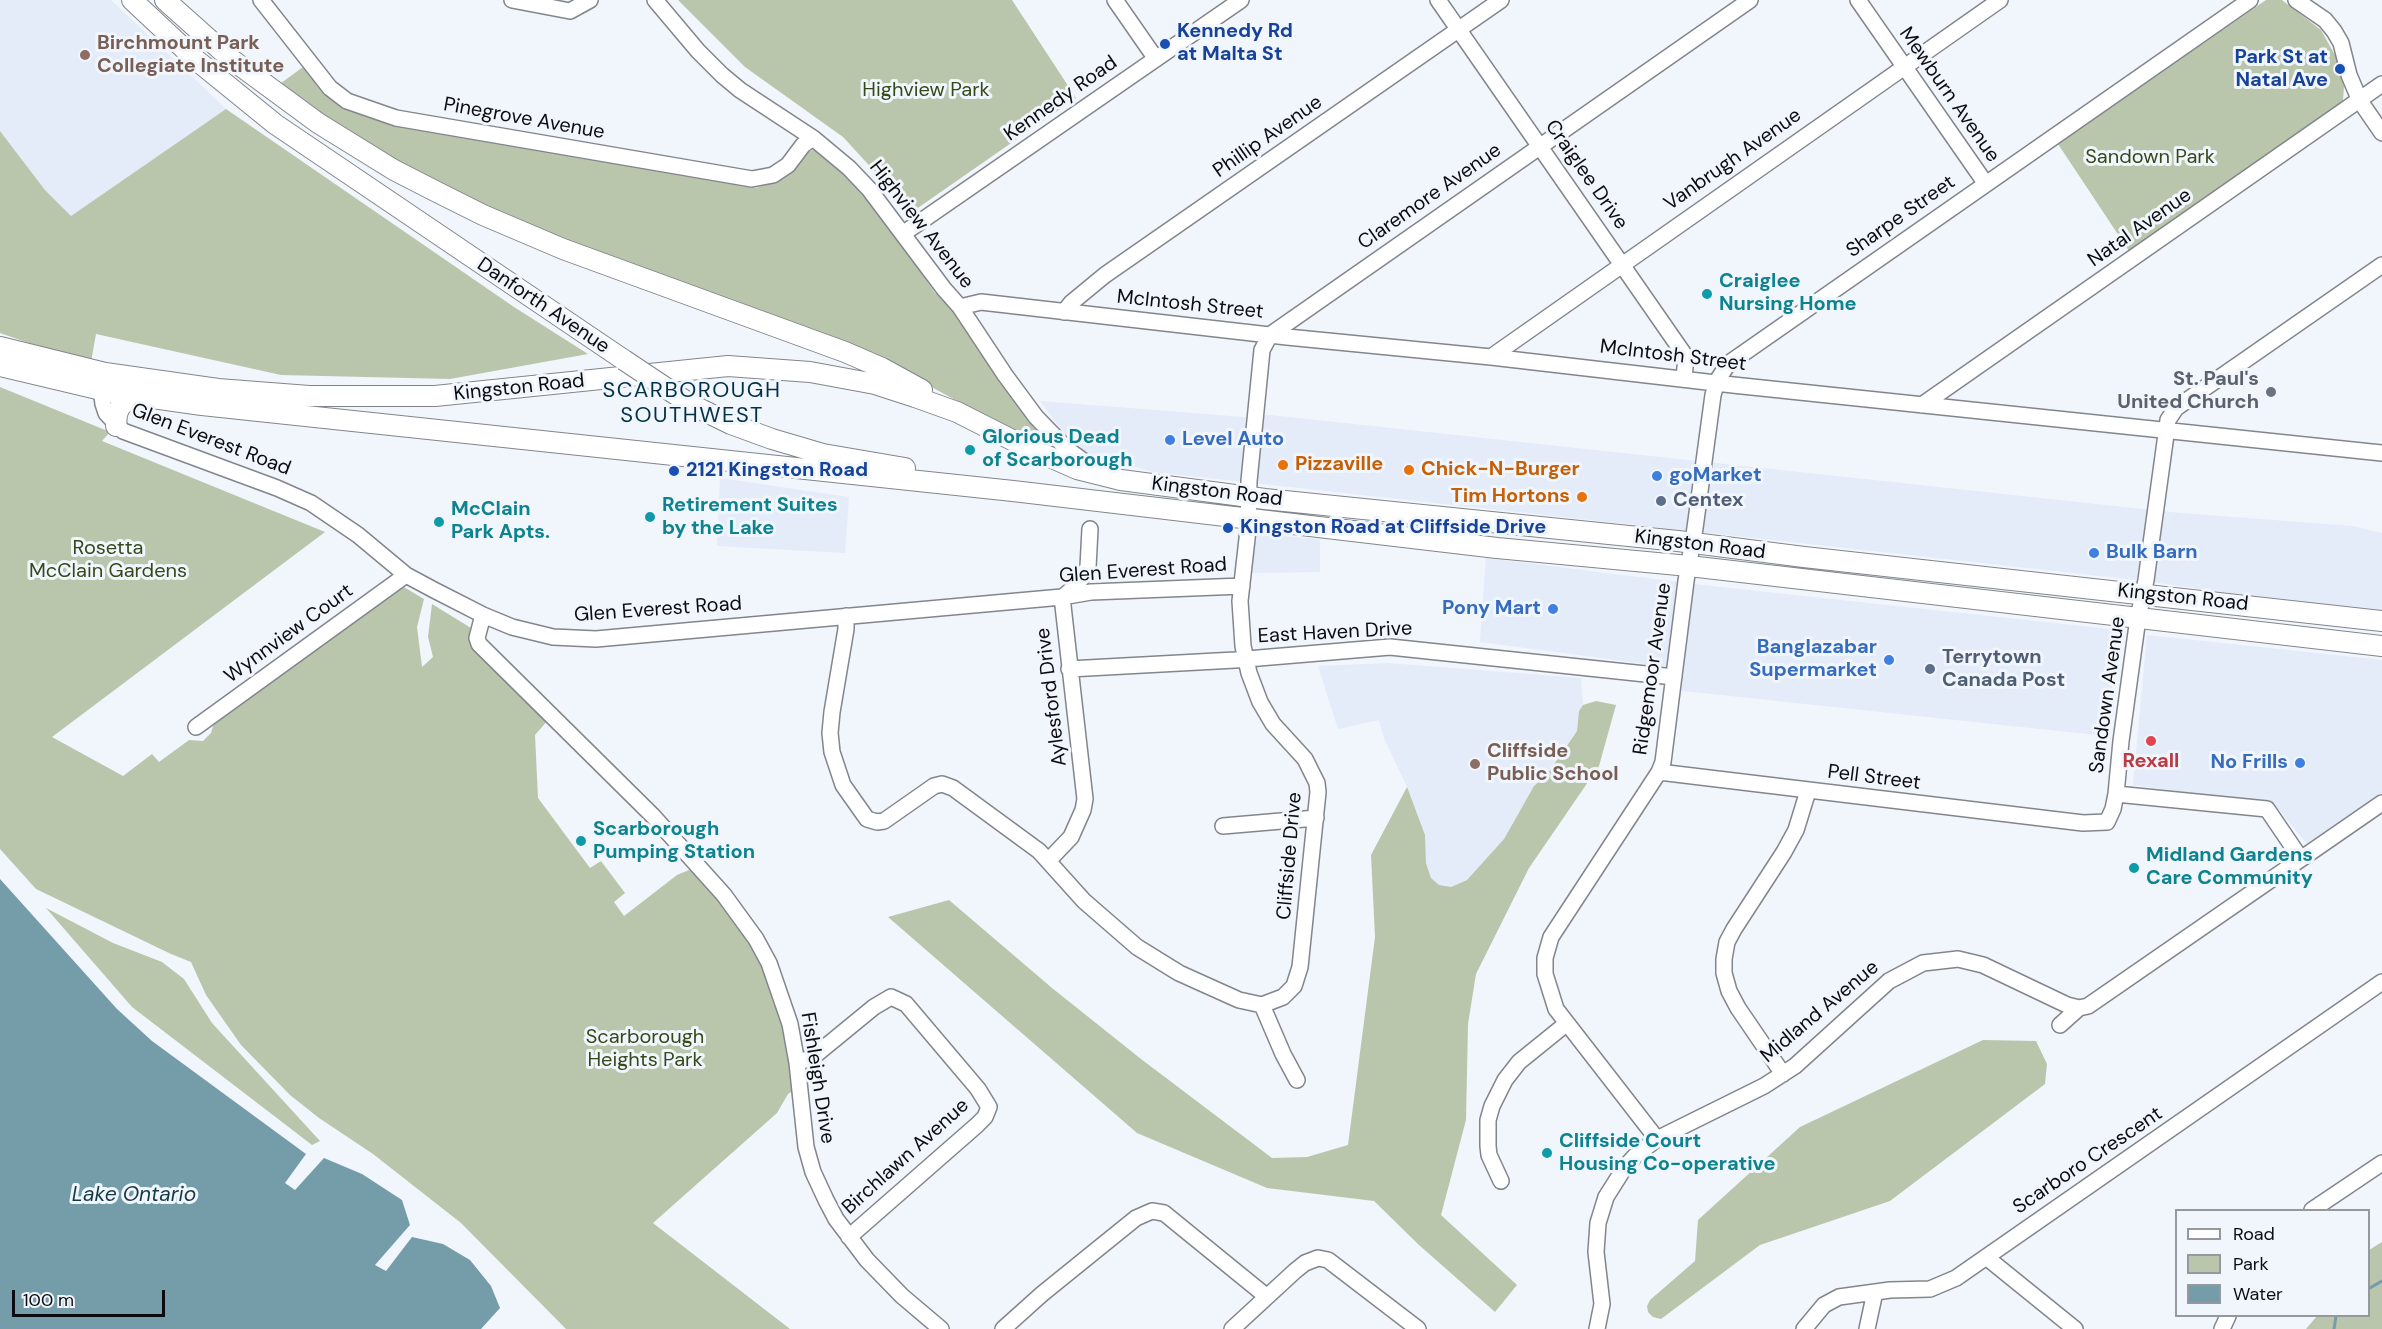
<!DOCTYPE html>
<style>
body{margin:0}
#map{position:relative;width:2382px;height:1329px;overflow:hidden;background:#f1f5fc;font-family:"DM Sans",sans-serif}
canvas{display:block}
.legend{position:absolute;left:2175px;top:1209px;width:195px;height:108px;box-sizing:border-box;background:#f1f5fc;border:2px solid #95989d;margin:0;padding:8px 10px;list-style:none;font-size:18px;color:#0b0c0f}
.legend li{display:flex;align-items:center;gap:12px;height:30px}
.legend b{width:30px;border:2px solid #95989d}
.scale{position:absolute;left:12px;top:1290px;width:153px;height:27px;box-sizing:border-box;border:3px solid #0b0c0f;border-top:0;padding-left:8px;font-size:18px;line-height:21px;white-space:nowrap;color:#0b0c0f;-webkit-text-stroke:4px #f1f5fc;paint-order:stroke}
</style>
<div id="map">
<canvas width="2382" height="1329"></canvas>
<ul class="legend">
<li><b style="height:8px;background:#fff"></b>Road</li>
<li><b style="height:16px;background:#b9c6ac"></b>Park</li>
<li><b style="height:16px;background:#759da9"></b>Water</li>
</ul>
<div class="scale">100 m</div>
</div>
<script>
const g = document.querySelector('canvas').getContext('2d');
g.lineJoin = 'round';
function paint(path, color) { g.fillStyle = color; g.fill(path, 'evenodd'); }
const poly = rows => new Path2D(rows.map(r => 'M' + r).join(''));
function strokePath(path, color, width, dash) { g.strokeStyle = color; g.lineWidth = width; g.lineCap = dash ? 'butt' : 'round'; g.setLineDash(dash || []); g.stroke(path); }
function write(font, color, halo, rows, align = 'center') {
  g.font = font + ' "DM Sans",sans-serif'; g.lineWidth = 6; g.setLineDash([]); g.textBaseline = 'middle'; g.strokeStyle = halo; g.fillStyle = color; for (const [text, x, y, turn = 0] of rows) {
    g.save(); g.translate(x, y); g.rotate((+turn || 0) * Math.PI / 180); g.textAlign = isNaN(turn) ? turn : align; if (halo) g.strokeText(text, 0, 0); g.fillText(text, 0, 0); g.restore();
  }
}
paint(poly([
 [0,0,111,0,226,109,71,216,45,190,0,131],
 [1040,401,1244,417,1270,415,2180,513,2353,526,2382,533,2382,614,2137,580,1153,472,1077,450],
 [720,478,849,497,845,553,717,546],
 [1257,534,1320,539,1320,572,1251,573],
 [1486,558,1711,586,2119,630,2106,736,1674,690,1676,668,1480,642],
 [2147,635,2382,660,2382,793,2307,844,2279,810,2271,804,2133,785],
 [1388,663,1581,678,1583,705,1579,711,1577,730,1546,776,1534,786,1504,839,1467,880,1451,887,1439,885,1431,878,1426,863,1425,835,1407,787,1384,738,1379,720,1338,729,1318,666]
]), '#e4ebf9');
paint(poly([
 [678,0,1012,0,1076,98,912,212,843,137,745,67],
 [2266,0,2282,0,2321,30,2336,57,2344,86,2343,101,2129,251,2058,144],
 [303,67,325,90,349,109,388,123,756,188,783,179,794,169,805,154,812,150,819,151,851,180,880,213,935,293,953,306,1053,443,1049,447,1018,434,902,371,554,238,434,184,277,86],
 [226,109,514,307,588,354,450,379,281,375,96,334,91,362,74,359,0,333,0,131,45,190,71,216],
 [0,387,110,432,102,441,325,532,52,737,123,776,152,754,159,762,189,740,203,741,211,733,216,716,402,586,424,599,417,627,422,667,433,657,428,637,432,604,471,628,470,638,548,720,535,735,538,798,590,868,601,861,625,893,614,902,624,916,677,875,689,870,694,872,732,915,749,939,762,966,784,1028,794,1090,788,1094,777,1113,653,1223,790,1329,566,1329,461,1223,373,1154,319,1118,290,1095,241,1045,206,995,191,962,171,954,36,889,0,849],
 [1596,701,1616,705,1599,766,1529,868,1476,974,1468,1024,1466,1120,1441,1215,1517,1285,1495,1312,1419,1245,1374,1201,1267,1188,1137,1133,888,917,949,900,1052,988,1141,1059,1272,1158,1307,1157,1348,1145,1375,937,1371,855,1407,787,1425,835,1426,863,1431,878,1439,885,1451,887,1467,880,1504,839,1534,786,1546,776,1577,731,1579,711,1583,705],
 [46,908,113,943,162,962,184,979,212,1023,320,1141,312,1145,132,1007],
 [1983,1040,2036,1041,2047,1064,2045,1084,1890,1201,1760,1245,1661,1319,1653,1317,1648,1312,1647,1306,1650,1300,1695,1261,1698,1220,1800,1127],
 [2382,1242,2382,1329,2306,1329,2317,1316,2368,1316,2369,1250]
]), '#b9c6ac');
paint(poly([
 [0,879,117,1009,152,1041,306,1154,285,1183,295,1190,324,1158,362,1174,402,1200,410,1225,375,1265,386,1271,412,1237,443,1244,470,1260,491,1286,500,1308,481,1329,0,1329]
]), '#759da9');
strokePath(poly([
 [2368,1289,2382,1281],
 [2334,1329,2336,1316]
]), '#759da9', 3);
const minor = poly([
 [261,0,330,88,347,101,396,118,752,179,773,175,788,165,803,145,813,138],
 [512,0,570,11,590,0],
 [655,0,698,51,722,75,740,90,813,138,849,168,869,189,944,289,960,307,1005,375,1036,417,1067,449,1096,470],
 [1115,0,1156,59],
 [1438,0,1686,357,1684,378],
 [1858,0,1986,184],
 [2296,0,2325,20,2334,31,2341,43,2349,75,2360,101,2382,133],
 [904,233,1241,0],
 [960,307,981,302,1287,337,1491,357,1733,385,2382,453],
 [1064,312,1071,303,1105,275,1501,0],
 [1491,357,2000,0],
 [100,381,103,404,106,413,123,431,277,488,311,503,358,535,406,575,434,590,483,615,512,627,553,637,596,639,1062,597,1091,592,1242,586],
 [1922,405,2382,84],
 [1064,596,1078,584,1088,567,1090,529],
 [483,615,477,638,479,644,653,816,724,895,756,939,769,963,790,1024,797,1063,806,1147,813,1172,826,1200,836,1219,867,1260,902,1296,941,1329],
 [846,616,846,629,832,712,830,733,832,752,843,785,867,819,877,822,884,821,934,786,942,784,953,788,1039,851,1084,901,1137,947,1179,973,1239,1000,1262,1005,1283,997,1294,986,1300,967,1318,792,1317,783,1305,759,1273,724,1260,702,1249,673,1243,646,1240,601,1248,530,1249,481,1262,350,1270,335,1750,0],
 [1069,669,1235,660,1390,647,1674,677],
 [196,727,406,575],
 [1659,772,2083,823,2107,822,2113,809,2116,794,2121,741,2138,618,2146,580,2168,420,2176,408,2382,265],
 [2116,794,2267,809,2301,859],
 [1223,826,1316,818],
 [1049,860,1071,837,1083,810,1085,799,1062,597],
 [1262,1005,1283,1054,1297,1080],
 [2060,1025,2079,1008],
 [797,1063,813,1057,874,1007,891,997,906,1004,978,1089,989,1107,985,1117,977,1125,849,1237],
 [1783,1074,1738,1008,1729,991,1724,973,1724,959,1727,942,1734,929,1784,852,1796,830,1808,791],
 [1657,1139,1556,1009,1545,974,1545,958,1551,937,1659,772,1663,762,1686,581,1695,528,1713,395,1717,381,1728,364,2250,0],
 [1501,1181,1489,1155,1488,1146,1488,1120,1492,1106,1505,1080,1519,1062,1566,1024],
 [2312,1210,2382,1163],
 [1986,1257,2075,1329],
 [1003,1329,1042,1294,1136,1218,1152,1211,1164,1213,1266,1296],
 [1232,1329,1295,1271,1305,1263,1318,1258,1328,1260,1418,1329],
 [1597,1329,1602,1304,1596,1252,1598,1223,1606,1197,1625,1167,1635,1156,1657,1139,1764,1086,1795,1066,1889,981,1923,963,1958,959,1983,965,2067,1005,2079,1008,2088,1006,2382,803],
 [1804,1329,1824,1305,1839,1297,1890,1290,1930,1289,1956,1278,2382,982],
 [1867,1329,1875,1292],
 [2222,1329,2228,1316]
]);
const major = poly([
 [132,0,195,59,275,124,624,360],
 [165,0,231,59,318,123,394,170,439,193,483,215,563,249,845,352,882,368,922,390],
 [0,347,105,373,218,389,309,396,435,396,728,366,810,372,875,384,915,397,957,412,1018,443,1077,469,1121,480,1265,499,1678,541,1804,557,2382,621],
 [0,366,110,392,202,405,1013,491,1497,548,1689,566,2382,646],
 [690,404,731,424,772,439,823,454,905,468],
 [116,426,117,414,120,407,133,395]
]);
strokePath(minor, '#82868c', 18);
strokePath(major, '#82868c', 22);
strokePath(minor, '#fff', 15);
strokePath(major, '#fff', 20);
const majorBridge = poly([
 [624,360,690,404]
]);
strokePath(majorBridge, '#82868c', 22, []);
strokePath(majorBridge, '#fff', 20);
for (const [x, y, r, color] of [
 [1165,44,6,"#1a4fb4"],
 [85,55,6,"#8d6e63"],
 [2340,69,6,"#1a4fb4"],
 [1707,294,6,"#0f9aa8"],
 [2271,392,6,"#6b7280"],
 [1170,440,6,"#3f7fe0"],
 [970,450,6,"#0f9aa8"],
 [1283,465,6,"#e8710a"],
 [1409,470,6,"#e8710a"],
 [674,471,6,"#1a4fb4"],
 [1657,476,6,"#3f7fe0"],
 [1582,497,6,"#e8710a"],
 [1661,501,6,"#5c6f8a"],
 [650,517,6,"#0f9aa8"],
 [439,522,6,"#0f9aa8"],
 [1228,528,6,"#1a4fb4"],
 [2094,553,6,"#3f7fe0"],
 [1553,609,6,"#3f7fe0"],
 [1889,660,6,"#3f7fe0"],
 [1930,669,6,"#5c6f8a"],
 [2151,741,6,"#e0444e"],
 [2300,763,6,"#3f7fe0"],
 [1475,764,6,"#8d6e63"],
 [581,841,6,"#0f9aa8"],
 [2134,868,6,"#0f9aa8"],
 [1547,1153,6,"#0f9aa8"]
]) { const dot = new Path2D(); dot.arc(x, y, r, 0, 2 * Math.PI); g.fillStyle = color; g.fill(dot); strokePath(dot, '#f1f5fc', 2); }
write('bold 20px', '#164399', '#f1f5fc', [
 ["Kennedy Rd",1177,32],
 ["at Malta St",1177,55],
 ["Park St at",2328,58,"right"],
 ["Natal Ave",2328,81,"right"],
 ["2121 Kingston Road",686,471],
 ["Kingston Road at Cliffside Drive",1240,528]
], 'left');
write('bold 20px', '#785e54', '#f1f5fc', [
 ["Birchmount Park",97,44],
 ["Collegiate Institute",97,67],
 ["Cliffside",1487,752],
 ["Public School",1487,775]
], 'left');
write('20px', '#344918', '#f1f5fc', [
 ["Highview Park",926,91],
 ["Sandown Park",2150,158],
 ["Rosetta",108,549],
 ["McClain Gardens",108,572],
 ["Scarborough",645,1038],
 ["Heights Park",645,1061]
]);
write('20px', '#0b0c0f', '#f1f5fc', [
 ["Mewburn Avenue",1949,95,55],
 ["Kennedy Road",1061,99,-35],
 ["Pinegrove Avenue",524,119,10],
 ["Phillip Avenue",1268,137,-35],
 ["Vanbrugh Avenue",1733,160,-35],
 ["Craiglee Drive",1586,175,55],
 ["Claremore Avenue",1430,197,-35],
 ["Sharpe Street",1901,217,-35],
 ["Highview Avenue",921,225,52],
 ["Natal Avenue",2140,228,-35],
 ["McIntosh Street",1190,305,6],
 ["Danforth Avenue",543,306,34],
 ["McIntosh Street",1673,356,7],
 ["Kingston Road",519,388,-6],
 ["Glen Everest Road",211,440,21],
 ["Kingston Road",1217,492,7],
 ["Kingston Road",1700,545,7],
 ["Glen Everest Road",1143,571,-4],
 ["Kingston Road",2183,598,6],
 ["Glen Everest Road",658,610,-4],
 ["East Haven Drive",1335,633,-3],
 ["Wynnview Court",289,634,-36],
 ["Ridgemoor Avenue",1653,669,-82],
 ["Sandown Avenue",2108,695,-82],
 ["Aylesford Drive",1052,697,-97],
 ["Pell Street",1874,778,7],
 ["Cliffside Drive",1290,856,-85],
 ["Midland Avenue",1820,1012,-40],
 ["Fishleigh Drive",817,1078,81],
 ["Birchlawn Avenue",906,1157,-42],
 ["Scarboro Crescent",2088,1161,-34]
]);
write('bold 20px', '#0d838f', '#f1f5fc', [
 ["Craiglee",1719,282],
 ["Nursing Home",1719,305],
 ["Glorious Dead",982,438],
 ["of Scarborough",982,461],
 ["Retirement Suites",662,506],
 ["by the Lake",662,529],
 ["McClain",451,510],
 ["Park Apts.",451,533],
 ["Scarborough",593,830],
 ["Pumping Station",593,853],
 ["Midland Gardens",2146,856],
 ["Care Community",2146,879],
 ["Cliffside Court",1559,1142],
 ["Housing Co-operative",1559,1165]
], 'left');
write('bold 20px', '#5b616d', '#f1f5fc', [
 ["St. Paul's",2259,380],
 ["United Church",2259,403]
], 'right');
write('bold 20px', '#366cbe', '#f1f5fc', [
 ["Level Auto",1182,440],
 ["goMarket",1669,476],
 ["Bulk Barn",2106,553],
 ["Pony Mart",1541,609,"right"],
 ["Banglazabar",1877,648,"right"],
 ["Supermarket",1877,671,"right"],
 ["No Frills",2288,763,"right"]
], 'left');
write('bold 20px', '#c56008', '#f1f5fc', [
 ["Pizzaville",1295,465],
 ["Chick-N-Burger",1421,470],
 ["Tim Hortons",1570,497,"right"]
], 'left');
write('bold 20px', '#4e5e75', '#f1f5fc', [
 ["Centex",1673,501],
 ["Terrytown",1942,658],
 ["Canada Post",1942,681]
], 'left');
write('bold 20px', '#be3a42', '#f1f5fc', [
 ["Rexall",2151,762]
]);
write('italic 21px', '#133a44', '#f1f5fc', [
 ["Lake Ontario",134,1195]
]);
g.letterSpacing = '1.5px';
write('22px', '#023146', '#f1f5fc', [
 ["SCARBOROUGH",692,391],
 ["SOUTHWEST",692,416]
]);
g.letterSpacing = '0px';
</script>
